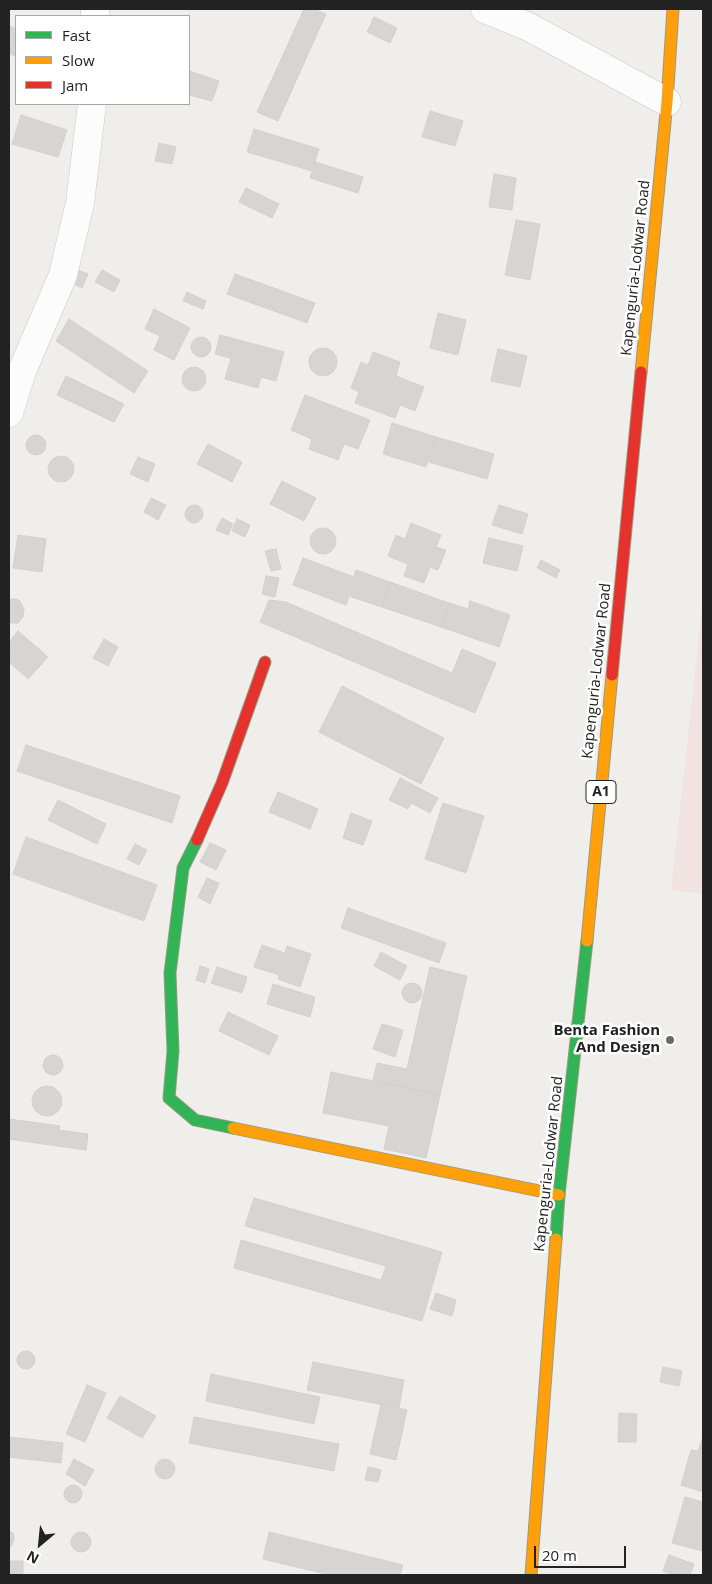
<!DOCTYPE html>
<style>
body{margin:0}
#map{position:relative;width:712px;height:1584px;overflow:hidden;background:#f0eeeb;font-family:"Open Sans",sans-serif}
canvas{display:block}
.frame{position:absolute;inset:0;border:10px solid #222;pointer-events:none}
.legend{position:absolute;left:15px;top:15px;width:175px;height:90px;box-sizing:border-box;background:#fff;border:1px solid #a7a7a7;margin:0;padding:6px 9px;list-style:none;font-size:15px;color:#222}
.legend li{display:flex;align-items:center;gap:10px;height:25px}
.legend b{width:25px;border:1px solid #a7a7a7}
.north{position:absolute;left:15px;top:1519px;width:50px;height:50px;-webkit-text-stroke:4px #fff;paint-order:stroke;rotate:208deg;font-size:14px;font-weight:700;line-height:20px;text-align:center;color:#222}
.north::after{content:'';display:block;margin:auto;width:18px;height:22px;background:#222;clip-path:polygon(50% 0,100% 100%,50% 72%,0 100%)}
.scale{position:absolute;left:534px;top:1546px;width:92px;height:22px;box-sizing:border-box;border:2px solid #222;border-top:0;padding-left:6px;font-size:15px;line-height:18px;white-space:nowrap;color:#222;-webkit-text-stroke:4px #fff;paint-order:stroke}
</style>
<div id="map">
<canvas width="712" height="1584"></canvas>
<div class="frame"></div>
<ul class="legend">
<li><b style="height:6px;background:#30b455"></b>Fast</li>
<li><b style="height:6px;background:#ff9f0a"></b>Slow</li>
<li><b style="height:6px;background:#e5322d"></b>Jam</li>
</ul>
<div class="north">N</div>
<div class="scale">20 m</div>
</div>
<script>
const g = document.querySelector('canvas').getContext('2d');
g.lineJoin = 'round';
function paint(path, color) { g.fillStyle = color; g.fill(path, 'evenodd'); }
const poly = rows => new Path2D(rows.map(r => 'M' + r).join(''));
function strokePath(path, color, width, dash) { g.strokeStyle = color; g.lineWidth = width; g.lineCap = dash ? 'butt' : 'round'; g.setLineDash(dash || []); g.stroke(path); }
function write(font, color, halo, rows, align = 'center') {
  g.font = font + ' "Open Sans",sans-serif'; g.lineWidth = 5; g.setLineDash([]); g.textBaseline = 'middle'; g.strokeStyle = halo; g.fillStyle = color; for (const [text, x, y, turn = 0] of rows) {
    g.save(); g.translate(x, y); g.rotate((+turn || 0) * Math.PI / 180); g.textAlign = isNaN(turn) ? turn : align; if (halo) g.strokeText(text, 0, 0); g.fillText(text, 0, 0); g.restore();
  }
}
paint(poly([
 [703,598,703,894,671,890]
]), '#f1e3e1');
const building = poly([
 [304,9,313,9,326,14,278,121,257,112,304,9],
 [374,17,397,28,390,43,367,32,374,17],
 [9,26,16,29,16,57,9,53,9,26],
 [189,71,219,81,212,101,189,95,189,71],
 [430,111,463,121,455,146,422,137,430,111],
 [21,115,67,130,58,157,12,144,21,115],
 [254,129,319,149,312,171,247,152,254,129],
 [159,143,176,147,172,164,155,161,159,143],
 [315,162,363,177,358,193,310,178,315,162],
 [494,174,516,178,512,210,489,207,494,174],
 [246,188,279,204,272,218,239,202,246,188],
 [516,220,540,224,530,280,505,275,516,220],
 [78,270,88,274,82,288,72,283,78,270],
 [102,270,120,280,114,292,95,282,102,270],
 [235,274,315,303,307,323,227,294,235,274],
 [187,292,206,301,203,309,183,301,187,292],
 [154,309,190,328,174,360,154,350,160,336,145,329,154,309],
 [438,313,466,320,458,355,430,348,438,313],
 [69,319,148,371,134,393,56,341,69,319],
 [220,335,284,352,276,381,261,377,258,388,225,379,231,358,215,354,220,335],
 '191 347a10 10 0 1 1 20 0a10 10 0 1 1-20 0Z',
 '309 362a14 14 0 1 1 28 0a14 14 0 1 1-28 0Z',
 [498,349,527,356,520,387,491,381,498,349],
 [373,352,400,362,396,376,424,387,415,411,400,405,395,418,355,403,359,392,351,388,361,362,368,365,373,352],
 '182 379a12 12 0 1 1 24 0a12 12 0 1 1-24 0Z',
 [66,376,124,404,114,422,57,395,66,376],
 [305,395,370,420,358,449,344,444,338,460,309,449,312,439,291,430,305,395],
 [392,423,436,437,426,467,383,454,392,423],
 '26 445a10 10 0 1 1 20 0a10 10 0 1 1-20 0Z',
 [436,437,494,454,487,479,429,462,436,437],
 [208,444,242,462,232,482,197,464,208,444],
 '48 469a13 13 0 1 1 26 0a13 13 0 1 1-26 0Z',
 [138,457,155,464,148,482,130,474,138,457],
 [282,481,316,498,304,521,270,504,282,481],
 [151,498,166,505,158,520,144,512,151,498],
 '185 514a9 9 0 1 1 18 0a9 9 0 1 1-18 0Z',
 [499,505,528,514,522,534,492,525,499,505],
 [222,518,233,524,228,535,216,530,222,518],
 [237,519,250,525,245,537,232,531,237,519],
 [411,523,441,535,436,547,446,550,438,570,430,567,424,583,404,576,408,564,388,556,396,535,405,539,411,523],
 '310 541a13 13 0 1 1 26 0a13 13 0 1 1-26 0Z',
 [18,535,46,539,42,572,13,568,18,535],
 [489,538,523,546,517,571,483,563,489,538],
 [276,549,281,569,271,571,265,551,276,549],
 [303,558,354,577,356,570,390,582,382,607,349,596,346,605,293,585,303,558],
 [541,560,560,570,556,578,537,568,541,560],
 [266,576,279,578,275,597,262,594,266,576],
 [390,582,449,603,441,627,382,607,390,582],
 [9,599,16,599,20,601,24,609,23,617,18,623,9,623,9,599],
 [269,600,286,602,452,673,462,649,496,663,475,713,260,622,269,600],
 [470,601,510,615,499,647,441,627,449,603,468,609,470,601],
 [18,631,48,657,28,679,9,662,9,642,18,631],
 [104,639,118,647,108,666,93,658,104,639],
 [342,686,444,738,421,784,319,732,342,686],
 [26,745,180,796,172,823,17,771,26,745],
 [400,778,438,798,430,813,411,803,408,809,389,800,400,778],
 [278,792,318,809,310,829,269,812,278,792],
 [58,800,106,824,97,844,48,820,58,800],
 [443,803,484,816,466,873,425,859,443,803],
 [351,813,372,821,363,845,343,838,351,813],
 [26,837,157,885,144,921,13,874,26,837],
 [210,843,226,850,216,870,200,862,210,843],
 [135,844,147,850,139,865,127,859,135,844],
 [207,878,219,883,210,904,198,897,207,878],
 [348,908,446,943,439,963,341,928,348,908],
 [262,945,285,953,287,946,311,954,300,987,278,979,279,975,254,967,262,945],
 [381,952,407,966,400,980,374,966,381,952],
 [200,966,209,969,205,983,196,980,200,966],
 [217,967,247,977,242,993,211,983,217,967],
 [430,967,467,976,440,1095,373,1080,377,1063,407,1069,430,967],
 '402 993a10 10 0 1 1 20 0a10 10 0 1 1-20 0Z',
 [273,984,315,997,310,1017,267,1004,273,984],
 [228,1012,278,1036,269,1055,219,1031,228,1012],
 [382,1024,403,1030,395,1057,373,1049,382,1024],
 '43 1065a10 10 0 1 1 20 0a10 10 0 1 1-20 0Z',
 [331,1072,440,1095,426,1158,384,1149,389,1126,323,1113,331,1072],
 '32 1101a15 15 0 1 1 30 0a15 15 0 1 1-30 0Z',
 [9,1119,60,1126,59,1130,88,1134,86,1150,9,1139,9,1119],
 [254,1198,442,1252,422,1321,234,1268,241,1240,381,1280,386,1266,245,1226,254,1198],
 [436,1293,456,1300,452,1316,430,1309,436,1293],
 '17 1360a9 9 0 1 1 18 0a9 9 0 1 1-18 0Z',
 [313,1362,404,1380,399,1408,307,1390,313,1362],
 [663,1367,682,1371,679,1386,660,1382,663,1367],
 [211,1374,320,1397,314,1424,206,1401,211,1374],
 [87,1385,106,1393,85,1442,66,1434,87,1385],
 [120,1396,156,1416,142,1438,107,1418,120,1396],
 [381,1404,407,1410,396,1460,370,1454,381,1404],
 [619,1413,637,1414,636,1442,618,1442,619,1413],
 [194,1417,339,1444,334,1471,189,1443,194,1417],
 [703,1436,703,1492,681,1485,691,1450,698,1451,703,1436],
 [9,1437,63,1443,61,1463,9,1457,9,1437],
 [74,1459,94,1470,85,1486,66,1474,74,1459],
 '155 1469a10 10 0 1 1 20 0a10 10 0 1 1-20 0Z',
 [368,1467,381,1470,378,1482,365,1480,368,1467],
 '64 1494a9 9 0 1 1 18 0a9 9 0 1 1-18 0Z',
 [685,1497,703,1502,703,1551,672,1543,685,1497],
 [9,1531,13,1533,14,1539,12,1545,9,1548,9,1531],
 '71 1542a10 10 0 1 1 20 0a10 10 0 1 1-20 0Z',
 [269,1532,403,1565,400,1575,330,1575,263,1559,269,1532],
 [669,1555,694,1564,690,1575,674,1575,663,1571,669,1555],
 [9,1561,23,1561,23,1575,9,1575,9,1561]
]);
paint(building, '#d7d4d2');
strokePath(building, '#d3d0cc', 1);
const street = poly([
 [95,9,95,16],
 [485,9,529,27,667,102],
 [9,413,22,371,63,275,80,203,92,104]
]);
const fast = poly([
 [197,840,183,868,170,973,173,1051,169,1098,195,1120,233,1128],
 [556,1239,559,1195,587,941]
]);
const slow = poly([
 [641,372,667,102,673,9],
 [587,941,612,675],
 [233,1128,559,1195],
 [531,1575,556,1239]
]);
const jam = poly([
 [612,675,641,372],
 [197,840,222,783,265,662]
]);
strokePath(street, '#c9c8c7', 29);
strokePath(fast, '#999a82', 13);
strokePath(slow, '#999a82', 13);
strokePath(jam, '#999a82', 13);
strokePath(street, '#fdfcfc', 28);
strokePath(fast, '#30b455', 11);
strokePath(slow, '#ff9f0a', 11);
strokePath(jam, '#e5322d', 11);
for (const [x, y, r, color] of [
 [670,1040,5,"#6a6968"]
]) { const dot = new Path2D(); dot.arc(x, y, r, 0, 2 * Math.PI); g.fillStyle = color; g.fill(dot); strokePath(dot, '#fff', 2); }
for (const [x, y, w] of [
 [601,792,30]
]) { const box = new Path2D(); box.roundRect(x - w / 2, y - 11.5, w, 23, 4); g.fillStyle = '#fff'; g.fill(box); strokePath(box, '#222', 1); }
write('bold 14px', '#222', null, [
 ["A1",601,792]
]);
write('15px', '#222', '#fff', [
 ["Kapenguria-Lodwar Road",636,268,-84],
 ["Kapenguria-Lodwar Road",597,671,-84],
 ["Kapenguria-Lodwar Road",549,1164,-84]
]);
write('bold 15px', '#222', '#fff', [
 ["Benta Fashion",660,1031],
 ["And Design",660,1048]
], 'right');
</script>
